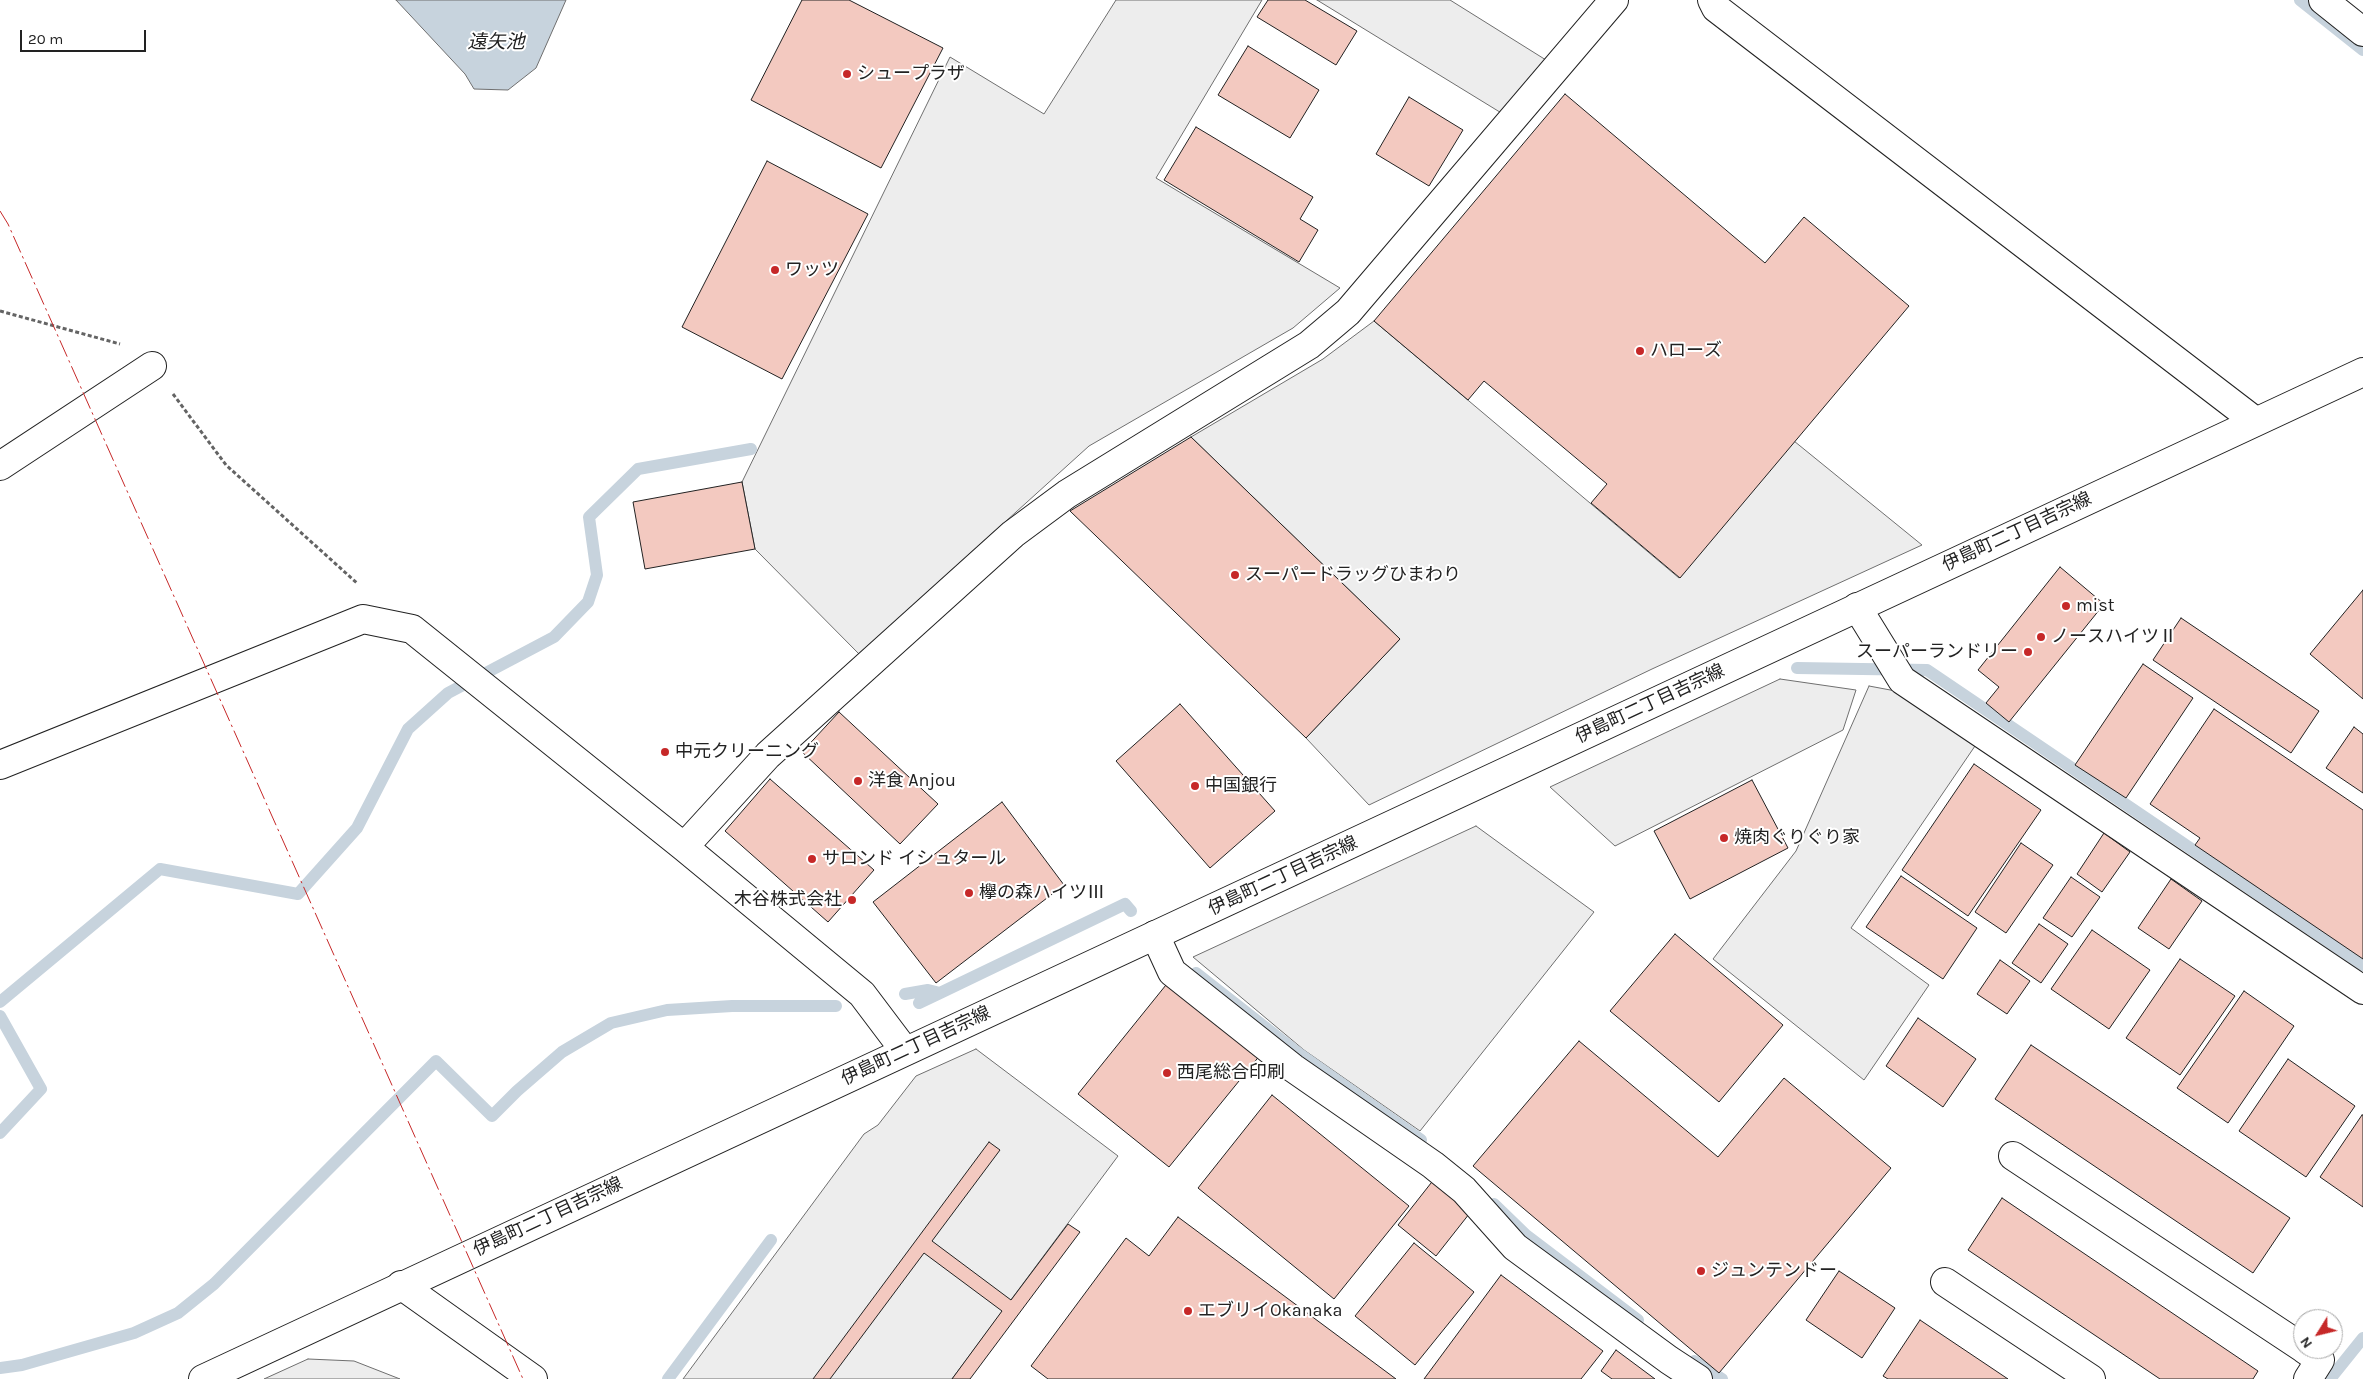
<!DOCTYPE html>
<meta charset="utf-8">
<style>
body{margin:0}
#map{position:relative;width:2363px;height:1379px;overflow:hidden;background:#fff;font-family:Karla,sans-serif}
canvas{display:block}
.north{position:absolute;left:2293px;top:1309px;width:50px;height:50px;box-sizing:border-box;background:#fff;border:1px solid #a7a7a7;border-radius:50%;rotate:234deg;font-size:14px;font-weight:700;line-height:20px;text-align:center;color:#222}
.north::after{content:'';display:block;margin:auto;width:18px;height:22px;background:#c62828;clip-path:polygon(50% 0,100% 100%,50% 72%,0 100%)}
.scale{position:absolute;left:20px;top:30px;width:126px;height:22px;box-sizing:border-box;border:2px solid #222;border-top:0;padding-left:6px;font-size:15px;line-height:18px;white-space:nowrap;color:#222;-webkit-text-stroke:4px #fff;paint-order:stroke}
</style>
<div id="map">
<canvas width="2363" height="1379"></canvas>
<div class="north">N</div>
<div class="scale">20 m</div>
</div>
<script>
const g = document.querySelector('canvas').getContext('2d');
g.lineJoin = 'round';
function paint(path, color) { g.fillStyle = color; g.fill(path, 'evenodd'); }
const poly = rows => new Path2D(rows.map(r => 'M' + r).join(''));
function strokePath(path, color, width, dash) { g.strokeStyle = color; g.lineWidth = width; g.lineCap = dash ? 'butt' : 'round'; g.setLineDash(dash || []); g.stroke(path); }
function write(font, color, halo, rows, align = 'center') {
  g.font = font + ' Karla,"Noto Sans JP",sans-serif'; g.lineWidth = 4; g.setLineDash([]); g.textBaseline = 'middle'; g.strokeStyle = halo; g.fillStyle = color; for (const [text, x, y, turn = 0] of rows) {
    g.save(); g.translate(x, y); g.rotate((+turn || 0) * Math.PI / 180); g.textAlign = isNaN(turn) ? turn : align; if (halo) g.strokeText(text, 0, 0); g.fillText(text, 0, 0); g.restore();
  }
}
const parking = poly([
 [1116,0,1262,0,1156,178,1340,288,1293,328,1089,446,859,654,755,549,742,482,950,57,1044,114,1116,0],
 [1317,0,1450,0,1546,60,1503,114,1317,0],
 [1374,321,1679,578,1794,441,1922,545,1652,669,1369,805,1306,738,1400,639,1191,437,1323,359,1374,321],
 [1780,679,1856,690,1843,730,1615,846,1550,787,1780,679],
 [1869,686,1901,692,1975,746,1851,928,1929,985,1864,1080,1713,959,1796,851,1869,686],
 [1476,826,1594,912,1420,1131,1304,1050,1193,957,1476,826],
 [976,1049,1118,1156,952,1379,683,1379,864,1134,878,1125,916,1076,976,1049],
 [308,1359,354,1361,400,1379,264,1379,308,1359]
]);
paint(parking, '#ededed');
strokePath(parking, '#6f6f6f', 1);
const water = poly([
 [396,0,566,0,536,68,508,90,474,89,465,74,396,0]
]);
paint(water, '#c7d3dd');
strokePath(water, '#6f6f6f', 1);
strokePath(poly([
 [2300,0,2363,50],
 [1797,668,1927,670,2363,965],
 [1196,973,1298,1053,1421,1140],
 [905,994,928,990,940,993,1125,904,1131,911],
 [0,1002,160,869,298,894,357,828,408,729,448,693,554,637,588,602,597,575,589,517,638,469,751,449],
 [919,1003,940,993],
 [0,1016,41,1089,0,1133],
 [1494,1204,1526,1235,1638,1320],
 [1694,1361,1722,1379],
 [0,1368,22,1365,134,1333,178,1313,214,1284,436,1061,492,1116,517,1091,562,1052,611,1023,667,1010,732,1006,836,1006],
 [668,1379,771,1240],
 [2330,1379,2363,1338]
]), '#c7d3dd', 12);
const building = poly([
 [802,0,849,0,943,48,881,168,751,100,802,0],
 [1268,0,1305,0,1357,31,1336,65,1257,17,1268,0],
 [1248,46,1319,90,1290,138,1218,95,1248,46],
 [1565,94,1765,263,1804,217,1909,306,1680,578,1591,503,1607,484,1484,381,1468,400,1374,321,1565,94],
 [1409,97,1463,130,1429,186,1376,154,1409,97],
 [1196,127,1313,197,1300,219,1318,230,1299,262,1164,180,1196,127],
 [767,161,868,214,782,379,682,327,767,161],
 [1191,437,1400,639,1306,738,1070,511,1191,437],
 [742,482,755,549,645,569,633,502,742,482],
 [2060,567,2104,604,2009,722,1986,703,1999,687,1978,670,2060,567],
 [2363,590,2363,699,2310,654,2363,590],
 [2181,618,2319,711,2291,753,2153,660,2181,618],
 [2143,664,2193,698,2126,798,2075,765,2143,664],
 [1180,704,1275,811,1210,868,1116,761,1180,704],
 [2214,709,2363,810,2363,959,2195,845,2200,838,2150,804,2214,709],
 [839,712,938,804,900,844,802,752,839,712],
 [2354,727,2363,734,2363,793,2326,768,2354,727],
 [1974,764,2041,810,1968,916,1902,870,1974,764],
 [770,779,874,870,828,922,725,831,770,779],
 [1752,780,1788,848,1690,899,1654,831,1752,780],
 [1002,802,1064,885,936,983,873,902,1002,802],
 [2104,833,2130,852,2102,892,2077,874,2104,833],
 [2021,843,2053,865,2006,933,1975,912,2021,843],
 [1901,876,1977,928,1943,979,1866,927,1901,876],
 [2071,877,2100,897,2072,937,2043,918,2071,877],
 [2171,879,2202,901,2169,949,2138,928,2171,879],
 [2039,924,2068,944,2041,983,2012,963,2039,924],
 [2092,930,2150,970,2109,1029,2051,989,2092,930],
 [1675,934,1783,1025,1719,1102,1610,1011,1675,934],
 [2180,959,2235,996,2180,1075,2126,1038,2180,959],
 [2000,960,2030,981,2007,1014,1977,994,2000,960],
 [1170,980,1261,1054,1169,1167,1078,1094,1170,980],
 [2244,991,2294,1026,2228,1123,2177,1088,2244,991],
 [1918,1018,1976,1059,1943,1107,1886,1066,1918,1018],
 [1579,1041,1718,1157,1784,1078,1891,1168,1719,1373,1473,1166,1579,1041],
 [2031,1045,2290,1218,2253,1273,1995,1099,2031,1045],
 [2288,1059,2355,1106,2306,1177,2239,1131,2288,1059],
 [1272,1095,1409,1206,1334,1299,1198,1188,1272,1095],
 [2362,1115,2363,1115,2363,1207,2320,1177,2362,1115],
 [989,1142,1000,1150,932,1241,1011,1300,1068,1224,1080,1232,970,1379,952,1379,1002,1311,924,1253,830,1379,813,1379,989,1142],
 [1435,1178,1473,1209,1436,1256,1398,1225,1435,1178],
 [2002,1198,2258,1371,2253,1379,2160,1379,1968,1250,2002,1198],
 [1178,1217,1396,1379,1048,1379,1031,1366,1126,1238,1149,1256,1178,1217],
 [1414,1243,1474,1292,1415,1365,1355,1316,1414,1243],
 [1839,1271,1895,1308,1862,1358,1806,1320,1839,1271],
 [1501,1275,1603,1351,1581,1379,1424,1379,1501,1275],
 [1920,1320,2008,1379,1888,1379,1883,1376,1920,1320],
 [1616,1350,1655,1379,1612,1379,1601,1371,1616,1350]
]);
paint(building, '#f3c9c0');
strokePath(building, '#222', 1);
const street = poly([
 [1712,0,1716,8,2255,421],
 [2323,0,2363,32],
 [0,466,152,366],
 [1857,607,1902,680,2363,990],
 [0,765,363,619,412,629,684,847,862,994,905,1051],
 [684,847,768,755,1013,534,1067,494,1309,345,1348,312,1614,0],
 [1155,935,1172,972,1293,1068,1433,1165,1464,1190,1515,1247,1669,1360,1698,1379],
 [2013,1156,2303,1348],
 [1945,1282,2091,1379],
 [401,1285,533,1379],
 [2304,1349,2320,1360,2308,1379]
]);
const secondary = poly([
 [203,1379,2363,372]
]);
strokePath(street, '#222', 30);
strokePath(secondary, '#222', 30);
strokePath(poly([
 [0,311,120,344],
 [173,394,226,465,358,584]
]), '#646464', 3, [4, 2.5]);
strokePath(street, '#fff', 28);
strokePath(secondary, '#fff', 28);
strokePath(poly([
 [0,211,8,224,523,1379]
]), '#c62828', 1, [18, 4, 2.5, 4]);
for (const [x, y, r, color] of [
 [847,74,5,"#c62828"],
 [775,270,5,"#c62828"],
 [1640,351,5,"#c62828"],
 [1235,575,5,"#c62828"],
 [2066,606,5,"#c62828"],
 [2041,637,5,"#c62828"],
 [2028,652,5,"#c62828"],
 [665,752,5,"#c62828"],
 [858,781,5,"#c62828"],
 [1195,786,5,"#c62828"],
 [1724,838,5,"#c62828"],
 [812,859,5,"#c62828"],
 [969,893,5,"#c62828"],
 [852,900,5,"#c62828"],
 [1167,1073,5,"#c62828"],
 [1701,1271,5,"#c62828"],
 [1188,1311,5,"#c62828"]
]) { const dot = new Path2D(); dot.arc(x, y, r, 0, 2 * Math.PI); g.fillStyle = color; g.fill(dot); strokePath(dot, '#fff', 2); }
write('18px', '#222', '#fff', [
 ["シュープラザ",857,74],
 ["ワッツ",785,270],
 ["ハローズ",1650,351],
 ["スーパードラッグひまわり",1245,575],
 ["mist",2076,606],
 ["ノースハイツⅡ",2051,637],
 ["スーパーランドリー",2018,652,"right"],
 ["中元クリーニング",675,752],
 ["洋食 Anjou",868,781],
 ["中国銀行",1205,786],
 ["焼肉ぐりぐり家",1734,838],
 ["サロンド イシュタール",822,859],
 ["欅の森ハイツⅢ",979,893],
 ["木谷株式会社",842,900,"right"],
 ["西尾総合印刷",1177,1073],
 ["ジュンテンドー",1711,1271],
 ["エブリイOkanaka",1198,1311]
], 'left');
write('18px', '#222', '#fff', [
 ["伊島町二丁目吉宗線",2017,532,-25],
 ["伊島町二丁目吉宗線",1650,704,-25],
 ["伊島町二丁目吉宗線",1283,876,-25],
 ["伊島町二丁目吉宗線",916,1046,-25],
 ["伊島町二丁目吉宗線",548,1217,-25]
]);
write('italic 19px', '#222', '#fff', [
 ["遠矢池",496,43]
]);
</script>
